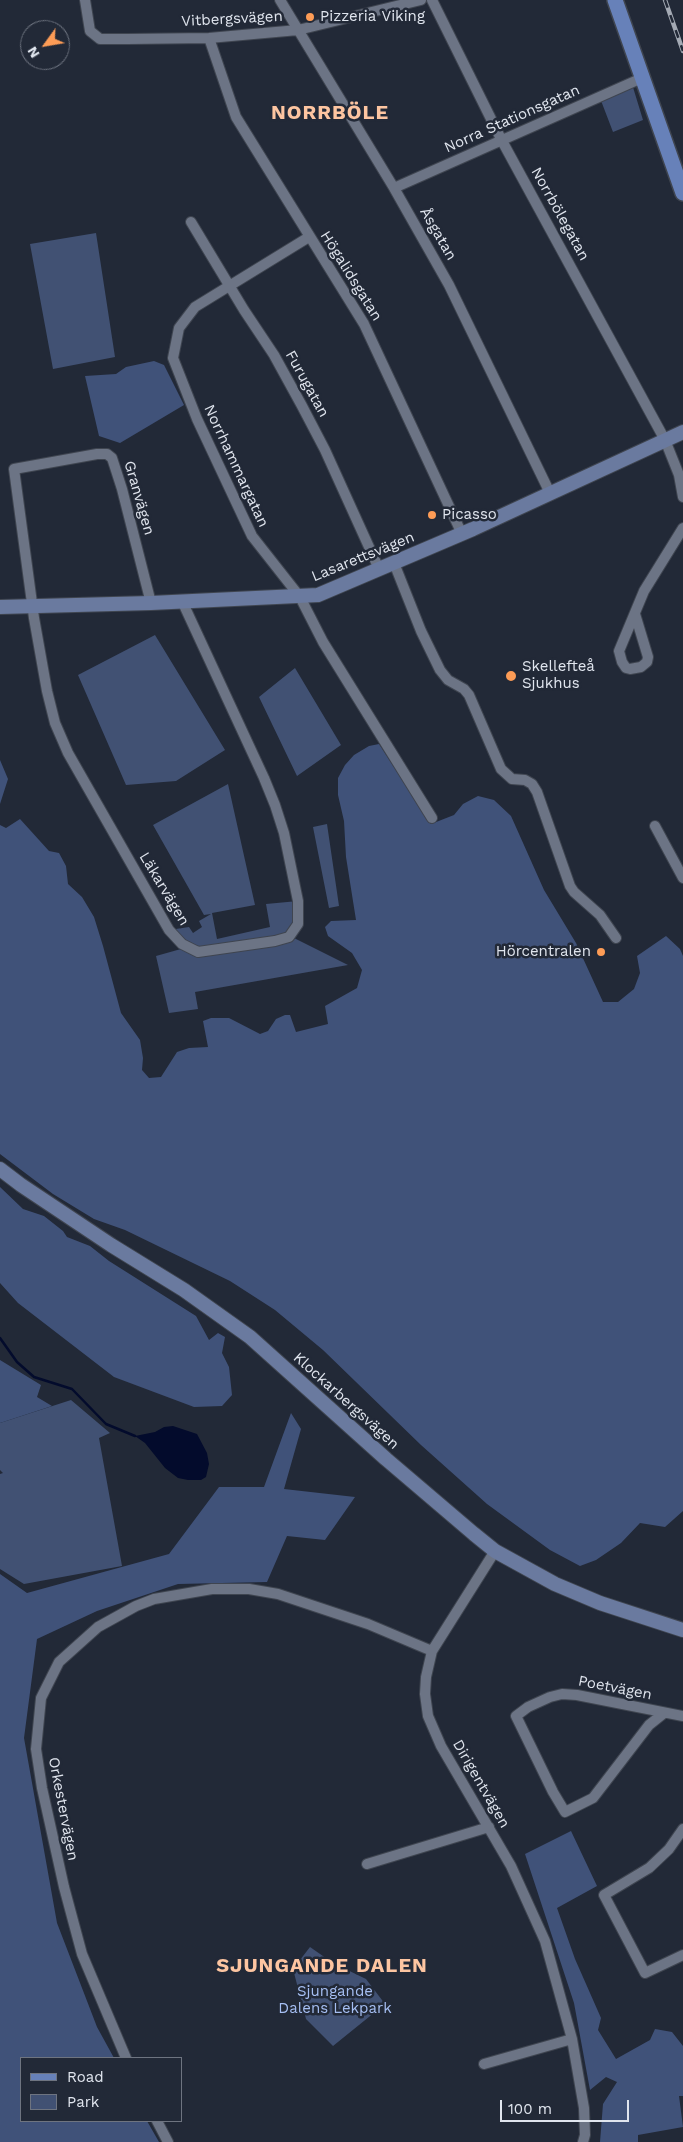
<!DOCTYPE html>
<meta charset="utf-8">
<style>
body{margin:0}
#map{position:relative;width:683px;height:2142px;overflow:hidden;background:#222937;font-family:"Work Sans",sans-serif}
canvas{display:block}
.legend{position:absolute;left:20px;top:2057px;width:162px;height:65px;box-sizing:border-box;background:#222937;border:1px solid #6e7480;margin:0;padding:6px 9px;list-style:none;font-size:15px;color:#e0e5ee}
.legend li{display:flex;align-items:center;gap:10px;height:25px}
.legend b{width:25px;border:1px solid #6e7480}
.north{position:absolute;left:20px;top:20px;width:50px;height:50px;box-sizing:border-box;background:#222937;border:1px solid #6e7480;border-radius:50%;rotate:238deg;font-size:14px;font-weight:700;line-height:20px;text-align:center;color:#e0e5ee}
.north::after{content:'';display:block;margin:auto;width:18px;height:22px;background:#fd9c56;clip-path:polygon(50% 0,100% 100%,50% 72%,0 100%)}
.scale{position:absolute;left:500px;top:2100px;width:129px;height:22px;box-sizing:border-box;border:2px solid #e0e5ee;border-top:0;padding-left:6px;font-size:15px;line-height:18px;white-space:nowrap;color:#e0e5ee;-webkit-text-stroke:4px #222937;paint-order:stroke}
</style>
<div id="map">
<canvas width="683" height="2142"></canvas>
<ul class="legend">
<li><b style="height:6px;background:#6781b9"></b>Road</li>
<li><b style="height:14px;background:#415173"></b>Park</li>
</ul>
<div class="north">N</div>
<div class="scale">100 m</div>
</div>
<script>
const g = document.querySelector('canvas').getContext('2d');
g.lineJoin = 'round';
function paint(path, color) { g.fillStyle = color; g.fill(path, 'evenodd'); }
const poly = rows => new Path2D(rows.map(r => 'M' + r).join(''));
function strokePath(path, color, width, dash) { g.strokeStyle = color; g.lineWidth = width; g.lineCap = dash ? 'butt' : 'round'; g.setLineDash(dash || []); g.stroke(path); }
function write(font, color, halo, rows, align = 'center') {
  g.font = font + ' "Work Sans",sans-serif'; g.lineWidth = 5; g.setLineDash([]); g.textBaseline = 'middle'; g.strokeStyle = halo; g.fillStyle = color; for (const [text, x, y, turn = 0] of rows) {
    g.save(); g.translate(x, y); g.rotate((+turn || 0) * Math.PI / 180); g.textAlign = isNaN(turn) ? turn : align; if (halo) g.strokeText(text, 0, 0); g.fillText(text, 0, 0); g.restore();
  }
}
paint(poly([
 [632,84,643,120,613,132,600,98],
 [96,233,115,357,53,369,30,244],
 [155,635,225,750,176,781,126,785,78,675],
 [295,668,341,745,297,776,259,697],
 [228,784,255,905,212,913,217,939,270,927,266,904,298,901,298,924,290,936,348,965,195,992,198,1009,169,1013,156,956,188,947,169,930,189,927,193,933,202,927,199,921,211,914,204,915,153,825],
 [327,824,339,906,329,908,313,827],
 [71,1400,110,1433,99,1438,122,1566,24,1584,0,1569,0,1474,3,1473,0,1470,0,1423],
 [310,1947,333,1963,366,1979,385,2004,333,2046,306,2019,293,1969]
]), '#415173');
paint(poly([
 [154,361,164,365,184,405,120,443,99,436,85,376,116,374,126,367],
 [379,744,431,824,454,815,463,804,478,796,494,800,511,816,544,890,576,943,603,1002,618,1002,634,989,640,973,637,956,666,936,680,949,683,956,683,1511,665,1527,640,1523,621,1543,596,1560,580,1566,550,1550,487,1504,421,1445,323,1350,275,1310,230,1281,125,1230,94,1219,53,1194,0,1154,0,825,6,828,20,819,49,851,59,853,66,866,68,884,82,897,94,917,103,946,121,1013,140,1040,143,1058,142,1070,149,1078,161,1077,177,1052,189,1048,208,1047,203,1021,211,1018,229,1018,260,1034,268,1031,276,1019,285,1015,290,1015,296,1032,328,1024,325,1006,357,988,362,970,352,953,328,936,325,927,331,921,356,920,346,857,344,821,338,795,338,778,345,765,354,755,369,746],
 [0,760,8,779,0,804],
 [0,1187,23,1209,44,1216,63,1231,67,1237,90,1246,109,1261,196,1316,209,1340,218,1333,225,1337,222,1353,229,1367,232,1395,222,1406,194,1407,114,1377,18,1303,0,1283],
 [0,1360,41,1385,37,1397,52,1406,0,1423],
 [291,1413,301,1429,284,1489,355,1497,325,1540,287,1536,267,1582,178,1584,97,1611,37,1639,24,1738,57,1923,97,2027,114,2058,21,2058,21,2121,147,2121,159,2142,0,2142,0,1574,27,1593,169,1554,219,1487,264,1487],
 [571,1831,597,1886,557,1908,575,1959,601,2018,598,2030,616,2059,650,2040,655,2029,672,2032,683,2046,683,2096,679,2096,683,2127,638,2135,638,2142,600,2142,603,2104,617,2082,606,2077,590,2090,574,2003,525,1854]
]), '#405279');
paint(poly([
 [173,1426,197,1434,207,1453,209,1464,206,1477,201,1480,188,1480,178,1478,165,1468,145,1443,135,1436,155,1432,164,1427]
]), '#030b2c');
strokePath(poly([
 [0,1338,17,1362,34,1377,72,1389,106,1424,135,1436]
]), '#030b2c', 2.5);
const street = poly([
 [85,0,90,31,100,39,127,39,209,38,298,30,421,0],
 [280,0,394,188,449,285,550,493],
 [432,0,501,139,665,440,679,475,683,497],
 [209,38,236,117,364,324,462,534],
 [394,188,642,78],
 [191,222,244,310,274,355,302,406,325,450,379,569],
 [309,237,195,307,179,328,173,358,197,419,252,536,300,597,323,642,432,818],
 [394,563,421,631,440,670,448,680,464,689,469,695,501,769,512,779,525,780,532,784,537,792,570,886,574,892,600,915,616,938],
 [151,603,122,489,112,458,107,454,97,454,14,469,34,618,47,691,55,723,68,753,169,930,182,944,198,952,275,941,289,937,298,924,298,901,284,833,275,805,264,778,182,601],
 [635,614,648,657,647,662,641,667,630,669,626,668,622,662,619,651,644,591,683,528],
 [655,826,683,878],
 [495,1551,432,1651,426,1677,425,1694,428,1716,441,1746,511,1866,545,1941,572,2039,584,2108,585,2135,583,2142],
 [664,1713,649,1725,593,1798,565,1812,553,1792,516,1716,528,1707,550,1697,562,1694,577,1695,683,1716],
 [683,1829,669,1849,649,1868,604,1895,645,1973,683,1955],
 [367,1864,489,1827],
 [126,2058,82,1954,64,1887,42,1788,36,1749,41,1698,59,1662,98,1627,136,1606,154,1599,212,1589,249,1589,278,1594,368,1624,432,1651],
 [484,2064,572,2039],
 [157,2121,168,2142]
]);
const secondary = poly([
 [0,607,151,603,318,595,473,529,683,432],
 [0,1169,21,1185,111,1245,184,1290,250,1337,386,1459,474,1534,495,1551,555,1584,600,1603,683,1630]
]);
const primary = poly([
 [615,0,683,193]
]);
strokePath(street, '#3f4550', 12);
strokePath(secondary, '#3f4550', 16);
strokePath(primary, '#3f4550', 18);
strokePath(street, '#6c7485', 10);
strokePath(secondary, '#6a7a9f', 14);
strokePath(primary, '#6781b9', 15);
const rail = poly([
 [665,0,683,51]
]);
strokePath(rail, '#a4aab4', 4.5);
strokePath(rail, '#222937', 2.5, [8]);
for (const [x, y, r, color] of [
 [310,17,5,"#fd9c56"],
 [432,515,5,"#fd9c56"],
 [511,676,6,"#fd9c56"],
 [601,952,5,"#fd9c56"]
]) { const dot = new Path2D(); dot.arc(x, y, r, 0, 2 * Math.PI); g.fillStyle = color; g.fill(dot); strokePath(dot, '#222937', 2); }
write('15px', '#e0e5ee', '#222937', [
 ["Pizzeria Viking",320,17],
 ["Picasso",442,515],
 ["Skellefteå",522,667],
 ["Sjukhus",522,684],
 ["Hörcentralen",591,952,"right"]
], 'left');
write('15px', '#e0e5ee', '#222937', [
 ["Vitbergsvägen",232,19,-3],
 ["Norra Stationsgatan",512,119,-24],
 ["Norrbölegatan",560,214,61],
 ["Åsgatan",438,234,60],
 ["Högalidsgatan",351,276,58],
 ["Furugatan",307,384,61],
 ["Norrhammargatan",236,466,65],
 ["Granvägen",139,498,74],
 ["Lasarettsvägen",363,557,-22],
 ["Läkarvägen",164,889,59],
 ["Klockarbergsvägen",346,1401,42],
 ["Poetvägen",615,1688,11],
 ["Dirigentvägen",481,1784,60],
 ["Orkestervägen",63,1809,79]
]);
write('15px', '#a6bff3', '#222937', [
 ["Sjungande",335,1992],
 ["Dalens Lekpark",335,2009]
]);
g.letterSpacing = '1px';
write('bold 20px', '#fdc5a1', '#222937', [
 ["NORRBÖLE",330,113],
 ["SJUNGANDE DALEN",322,1966]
]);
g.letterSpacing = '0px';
</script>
